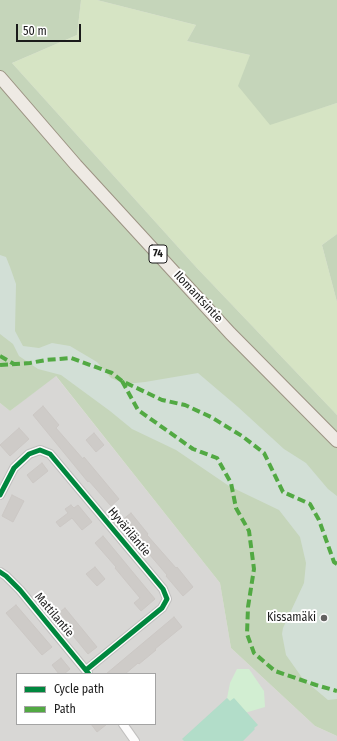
<!DOCTYPE html>
<meta charset="utf-8">
<style>
body{margin:0}
#map{position:relative;width:337px;height:741px;overflow:hidden;background:#e9e7e3;font-family:"Fira Sans Condensed",sans-serif}
canvas{display:block}
.legend{position:absolute;left:16px;top:673px;width:140px;height:52px;box-sizing:border-box;background:#fff;border:1px solid #a4a4a4;margin:0;padding:5px 7px;list-style:none;font-size:12px;color:#1b1b1b}
.legend li{display:flex;align-items:center;gap:8px;height:20px}
.legend b{width:20px;border:1px solid #a4a4a4}
.scale{position:absolute;left:16px;top:24px;width:65px;height:18px;box-sizing:border-box;border:2px solid #1b1b1b;border-top:0;padding-left:5px;font-size:12px;line-height:14px;white-space:nowrap;color:#1b1b1b;-webkit-text-stroke:3px #fff;paint-order:stroke}
</style>
<div id="map">
<canvas width="337" height="741"></canvas>
<ul class="legend">
<li><b style="height:5px;background:#00873e"></b>Cycle path</li>
<li><b style="height:5px;background:#52a943"></b>Path</li>
</ul>
<div class="scale">50 m</div>
</div>
<script>
const g = document.querySelector('canvas').getContext('2d');
g.lineJoin = 'round';
function paint(path, color) { g.fillStyle = color; g.fill(path, 'evenodd'); }
const poly = rows => new Path2D(rows.map(r => 'M' + r).join(''));
function strokePath(path, color, width, dash) { g.strokeStyle = color; g.lineWidth = width; g.lineCap = dash ? 'butt' : 'round'; g.setLineDash(dash || []); g.stroke(path); }
function write(font, color, halo, rows, align = 'center') {
  g.font = font + ' "Fira Sans Condensed",sans-serif'; g.lineWidth = 4; g.setLineDash([]); g.textBaseline = 'middle'; g.strokeStyle = halo; g.fillStyle = color; for (const [text, x, y, turn = 0] of rows) {
    g.save(); g.translate(x, y); g.rotate((+turn || 0) * Math.PI / 180); g.textAlign = isNaN(turn) ? turn : align; if (halo) g.strokeText(text, 0, 0); g.fillText(text, 0, 0); g.restore();
  }
}
paint(poly([
 [55,375,220,583,231,648,315,726,337,736,337,741,0,741,0,403,10,411],
 [17,674,155,674,155,724,17,724]
]), '#d8d7d5');
paint(poly([
 [81,0,97,0,196,25,187,41,250,55,270,124,337,103,337,234,322,245,337,302,337,415,196,267,12,63,77,35]
]), '#d6e4c4');
paint(poly([
 [0,0,81,0,77,35,12,63,196,267,337,415,337,736,315,726,231,648,220,583,56,376,10,411,0,403],
 [97,0,337,0,337,103,270,125,238,86,250,55,187,41,196,25],
 [337,234,337,302,322,245]
]), '#c5d5ba');
paint(poly([
 [0,255,6,257,10,267,16,284,15,331,23,346,39,348,52,343,70,346,97,362,111,378,125,384,145,382,198,373,238,407,284,449,306,463,328,489,337,496,337,699,328,700,303,679,286,655,282,634,283,628,304,583,306,563,300,537,279,510,229,486,176,450,132,429,110,411,61,375,38,369,19,356,13,344,0,334]
]), '#d2dfd6');
paint(poly([
 [237,669,249,669,264,691,265,707,241,714,227,698,230,683]
]), '#d2eed2');
paint(poly([
 [227,698,230,701,234,698,258,725,254,728,255,729,243,741,184,741,182,739]
]), '#b2ddc9');
const building = poly([
 [43,406,59,425,56,428,83,459,84,457,119,499,111,506,89,481,88,482,33,415,43,406],
 [19,428,29,439,10,456,0,445,19,428],
 [94,433,104,445,96,452,86,440,94,433],
 [42,463,48,471,33,483,27,475,42,463],
 [12,495,24,501,13,522,2,516,12,495],
 [71,505,74,508,78,505,92,522,82,530,72,518,60,527,56,522,68,513,65,509,71,505],
 [131,513,148,534,147,535,176,568,177,567,193,587,183,596,166,576,167,575,121,521,131,513],
 [103,536,155,599,141,611,134,603,140,598,115,568,116,567,95,543,103,536],
 [95,567,105,579,97,586,86,574,95,567],
 [16,605,52,647,42,655,6,613,16,605],
 [65,608,97,647,88,654,56,615,65,608],
 [174,617,182,627,155,649,156,650,139,664,138,663,125,674,106,674,174,617],
 [61,658,70,669,64,674,59,674,52,665,61,658],
 [91,724,107,724,97,732,91,724]
]);
paint(building, '#cecbc8');
strokePath(building, '#ccc8c5', 1);
const minor = poly([
 [0,495,14,468,29,454,40,450,50,454,163,589,167,599,162,608,86,670],
 [0,572,6,576,20,590,88,673],
 [123,724,135,741]
]);
const primary = poly([
 [0,77,76,165,230,333,337,441]
]);
strokePath(minor, '#c0bfbe', 10);
strokePath(primary, '#9c9383', 14);
strokePath(minor, '#fcfbfb', 8);
strokePath(primary, '#eeeae4', 12);
strokePath(poly([
 [0,356,14,364],
 [0,365,30,363,46,360,71,358,112,373,122,381,162,400,185,405,211,417,242,436,264,453,283,492,310,504,319,520,334,562,337,564],
 [122,381,138,410,193,449,217,458,231,483,236,508,249,531,254,569,248,607,247,634,254,653,275,671,316,685,337,691]
]), '#52a943', 4, [8, 4]);
strokePath(poly([
 [0,495,14,468,29,454,40,450,50,454,163,589,167,599,162,608,86,670],
 [0,572,6,576,20,590,89,674]
]), '#00873e', 5);
for (const [x, y, r, color] of [
 [324,618,4,"#636261"]
]) { const dot = new Path2D(); dot.arc(x, y, r, 0, 2 * Math.PI); g.fillStyle = color; g.fill(dot); strokePath(dot, '#fff', 1.5); }
for (const [x, y, w] of [
 [158,254,18]
]) { const box = new Path2D(); box.roundRect(x - w / 2, y - 9, w, 18, 3); g.fillStyle = '#fff'; g.fill(box); strokePath(box, '#1b1b1b', 1); }
write('bold 11px', '#1b1b1b', null, [
 ["74",158,254]
]);
write('12px', '#1b1b1b', '#fff', [
 ["Ilomantsintie",198,297,47],
 ["Hyväriläntie",129,532,50],
 ["Mattilantie",54,615,50]
]);
write('12px', '#1b1b1b', '#fff', [
 ["Kissamäki",316,618]
], 'right');
</script>
